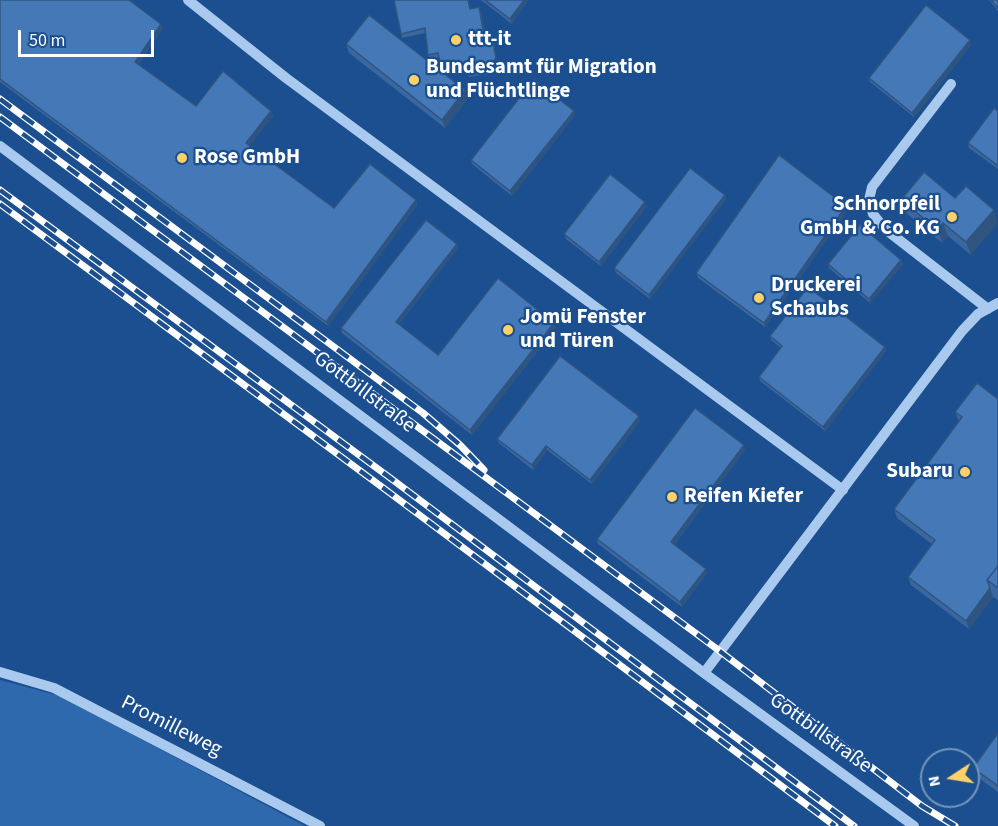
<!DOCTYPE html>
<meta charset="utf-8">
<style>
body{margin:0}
#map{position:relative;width:998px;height:826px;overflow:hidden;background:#1b4f8f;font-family:"Source Sans 3",sans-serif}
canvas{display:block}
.north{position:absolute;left:920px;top:748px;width:60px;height:60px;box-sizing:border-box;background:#1b4f8f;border:2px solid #7695bc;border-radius:50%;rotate:258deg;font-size:16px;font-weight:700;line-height:24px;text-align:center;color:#fff}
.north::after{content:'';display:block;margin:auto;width:21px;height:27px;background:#ffd166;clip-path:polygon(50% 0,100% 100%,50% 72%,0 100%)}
.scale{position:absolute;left:18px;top:30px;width:136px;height:27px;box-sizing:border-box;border:3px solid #fff;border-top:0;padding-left:8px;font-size:18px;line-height:21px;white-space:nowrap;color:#fff;-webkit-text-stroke:4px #1b4f8f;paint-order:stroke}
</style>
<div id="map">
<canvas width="998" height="826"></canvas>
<div class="north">N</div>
<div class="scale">50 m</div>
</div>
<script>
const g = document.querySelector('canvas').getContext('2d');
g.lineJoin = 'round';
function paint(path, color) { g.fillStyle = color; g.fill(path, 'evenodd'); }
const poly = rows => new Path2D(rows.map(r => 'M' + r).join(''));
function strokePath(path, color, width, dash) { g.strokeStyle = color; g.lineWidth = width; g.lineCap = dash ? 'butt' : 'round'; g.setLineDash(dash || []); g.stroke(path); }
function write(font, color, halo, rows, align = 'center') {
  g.font = font + ' "Source Sans 3",sans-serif'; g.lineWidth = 4.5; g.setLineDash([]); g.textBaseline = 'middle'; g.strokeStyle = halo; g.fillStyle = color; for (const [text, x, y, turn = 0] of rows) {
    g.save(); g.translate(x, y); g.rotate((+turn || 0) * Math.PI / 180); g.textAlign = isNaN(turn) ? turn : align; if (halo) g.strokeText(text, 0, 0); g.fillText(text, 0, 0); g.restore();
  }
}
paint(poly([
 [0,680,60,696,305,826,0,826]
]), '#2e69ad');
strokePath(poly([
 [188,0,286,78,843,490],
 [951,84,872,187,869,200,873,214,885,229,988,309],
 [0,146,704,673,914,826],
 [0,672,54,688,320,826],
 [704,673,962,331,978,314,998,303]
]), '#a9c9ee', 10);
const rail = poly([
 [0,99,423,413,460,445,484,470],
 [0,117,721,652,922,806,955,826],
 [0,190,393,480,854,826],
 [0,204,386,490,835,826]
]);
strokePath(rail, '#fff', 7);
strokePath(rail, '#1b4f8f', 4.5, [14]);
paint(poly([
 [0,0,163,28,138,64,196,106,271,111,273,116,249,146,334,208,416,200,417,205,328,326,0,82],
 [394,0,468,0,471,9,481,12,486,40,494,43,497,62,489,74,469,77,466,67,443,72,439,57,430,59,428,55,425,33,402,38],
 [481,0,528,0,512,24],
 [989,0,998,0,998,11],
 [346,44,468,98,445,128,349,53],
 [971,45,914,117,870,82,869,78],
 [998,111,998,169,969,148,968,143],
 [575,115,512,196,472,164,471,160],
 [725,195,726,199,650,299,616,273,614,268],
 [955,198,971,255,948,236,942,243,906,213,901,200],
 [647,206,601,266,566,239,564,234],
 [847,211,765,327,698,278,696,273],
 [458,248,399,324,438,355,556,327,472,435,342,333,341,328],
 [901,260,903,264,870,303,829,268,828,264],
 [770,336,885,347,886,351,825,431,760,381,759,377,781,348,771,340],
 [998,399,998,600,993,597,969,629,911,585,908,577,932,544,897,518,894,509,959,422,955,412],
 [640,421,592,484,547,450,533,470,499,443,497,439],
 [745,450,674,545,707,573,682,607,598,544,597,539],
 [998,733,998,792,976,776,973,768]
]), '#3a679d');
paint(poly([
 [524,0,528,0,512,24,510,19],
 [161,24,163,28,136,66,135,62],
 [492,38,497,62,489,74,487,70],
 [970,40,971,45,914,117,912,113],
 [465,90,468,98,445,128,442,120],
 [271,111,273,116,248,148,246,143],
 [574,111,575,115,512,196,510,191],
 [725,195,726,199,650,299,649,295],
 [416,200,417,205,328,326,326,322],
 [645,202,647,206,601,266,599,262],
 [846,206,847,211,765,327,764,323],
 [994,210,998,223,971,255,966,242],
 [943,223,948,236,942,243,938,230],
 [457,244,458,248,397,326,396,322],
 [901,260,903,264,870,303,869,299],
 [554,323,556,327,472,435,470,430],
 [885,347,886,351,825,431,823,427],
 [639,416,640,421,592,484,590,480],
 [744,445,745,450,672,547,671,542],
 [546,446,547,450,533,470,532,465],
 [706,569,707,573,682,607,680,602],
 [990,588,993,597,969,629,966,621]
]), '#305480');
const building = poly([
 [0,0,129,0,161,24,135,62,196,106,223,71,271,111,246,143,334,208,370,164,416,200,326,322,0,79,0,0],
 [394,0,468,0,470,9,479,7,485,40,492,38,496,58,487,70,468,73,466,62,441,68,438,53,428,55,425,28,401,34,394,0],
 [485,0,524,0,510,19,485,0],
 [991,0,998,0,998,8,991,0],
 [926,5,970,40,912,113,869,78,926,5],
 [369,15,465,90,442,120,346,44,369,15],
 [534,79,574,111,510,191,471,160,534,79],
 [994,108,998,111,998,166,968,143,994,108],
 [779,155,846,206,764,323,696,273,779,155],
 [690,168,725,195,649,295,614,268,690,168],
 [924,172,955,198,966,186,994,210,966,242,943,223,938,230,901,200,924,172],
 [610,174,645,202,599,262,564,234,610,174],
 [426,220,457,244,396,322,438,355,498,278,554,323,470,430,341,328,426,220],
 [860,225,901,260,869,299,828,264,860,225],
 [808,287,885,347,823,427,759,377,782,346,770,336,808,287],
 [560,356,639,416,590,480,546,446,532,465,497,439,560,356],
 [977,383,998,399,998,566,987,580,990,588,966,621,908,577,935,540,894,509,962,417,955,412,977,383],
 [695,408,744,445,671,542,706,569,680,602,597,539,695,408],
 [998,566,998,588,987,580,998,566],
 [998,733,998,786,973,768,998,733]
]);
paint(building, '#4478b7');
strokePath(building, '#305480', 1.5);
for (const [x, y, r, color] of [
 [456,40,6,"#ffd166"],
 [414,80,6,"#ffd166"],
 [182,158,6,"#ffd166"],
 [952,217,6,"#ffd166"],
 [759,298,6,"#ffd166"],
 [508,330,6,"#ffd166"],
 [965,472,6,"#ffd166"],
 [672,497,6,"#ffd166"]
]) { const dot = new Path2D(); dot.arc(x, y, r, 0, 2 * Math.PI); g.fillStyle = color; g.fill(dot); strokePath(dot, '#1b4f8f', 2); }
write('bold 21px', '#fff', '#1b4f8f', [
 ["ttt-it",468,40],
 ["Bundesamt für Migration",426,68],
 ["und Flüchtlinge",426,92],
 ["Rose GmbH",194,158],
 ["Schnorpfeil",940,205,"right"],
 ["GmbH & Co. KG",940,229,"right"],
 ["Druckerei",771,286],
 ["Schaubs",771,310],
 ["Jomü Fenster",520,318],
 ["und Türen",520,342],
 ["Subaru",953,472,"right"],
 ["Reifen Kiefer",684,497]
], 'left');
write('21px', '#fff', '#1b4f8f', [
 ["Gottbillstraße",364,393,37],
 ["Promilleweg",171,727,27],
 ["Gottbillstraße",820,734,36]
]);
</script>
